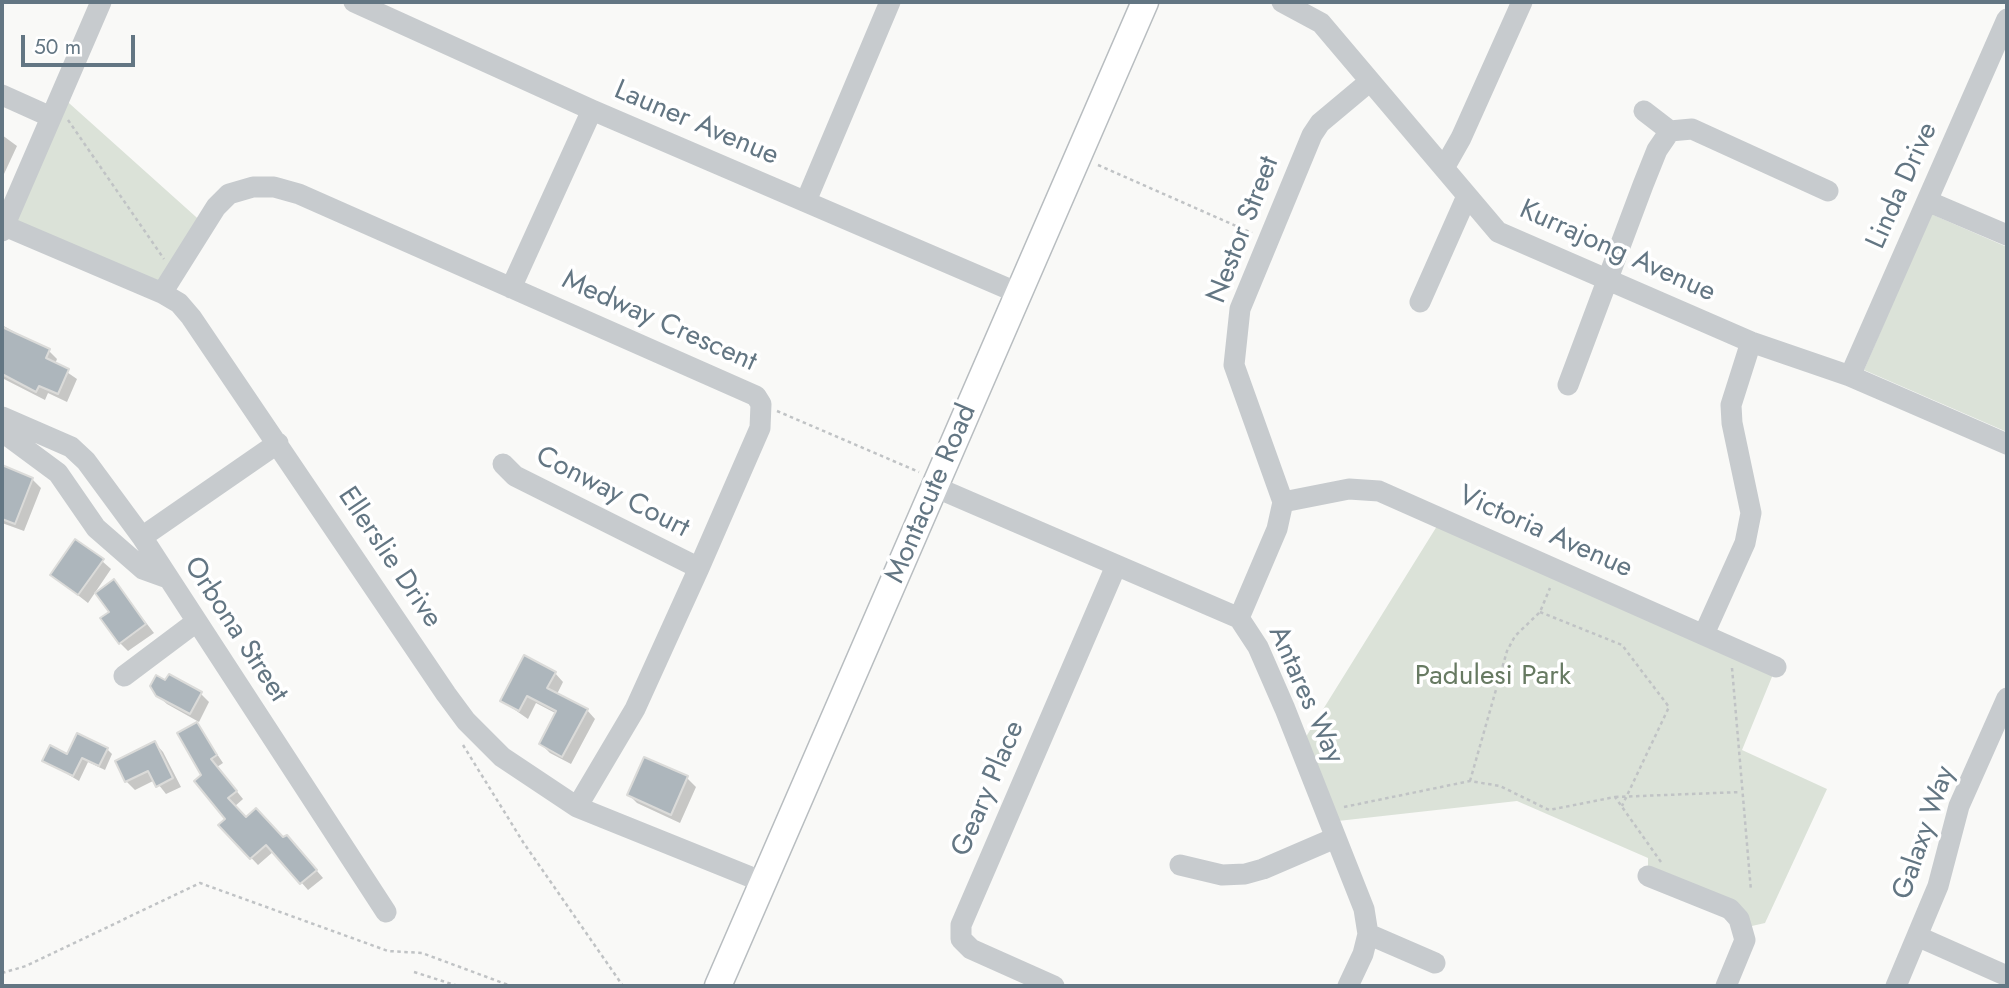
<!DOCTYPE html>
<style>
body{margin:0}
#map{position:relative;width:2009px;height:988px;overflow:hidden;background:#f9f9f7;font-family:Jost,sans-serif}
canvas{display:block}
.frame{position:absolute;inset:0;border:4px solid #637683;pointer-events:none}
.scale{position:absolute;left:21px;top:35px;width:114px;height:32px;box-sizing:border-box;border:4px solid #637683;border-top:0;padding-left:9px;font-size:21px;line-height:24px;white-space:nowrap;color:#637683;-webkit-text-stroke:5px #fff;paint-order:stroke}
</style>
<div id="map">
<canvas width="2009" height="988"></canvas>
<div class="frame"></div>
<div class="scale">50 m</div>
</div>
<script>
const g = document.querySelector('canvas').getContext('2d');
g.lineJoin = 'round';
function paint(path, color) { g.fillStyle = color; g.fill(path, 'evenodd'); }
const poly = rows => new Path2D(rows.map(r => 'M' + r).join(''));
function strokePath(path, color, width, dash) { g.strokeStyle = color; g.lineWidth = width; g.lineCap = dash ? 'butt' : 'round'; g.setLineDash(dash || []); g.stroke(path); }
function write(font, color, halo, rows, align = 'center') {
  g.font = font + ' Jost,sans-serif'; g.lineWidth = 7; g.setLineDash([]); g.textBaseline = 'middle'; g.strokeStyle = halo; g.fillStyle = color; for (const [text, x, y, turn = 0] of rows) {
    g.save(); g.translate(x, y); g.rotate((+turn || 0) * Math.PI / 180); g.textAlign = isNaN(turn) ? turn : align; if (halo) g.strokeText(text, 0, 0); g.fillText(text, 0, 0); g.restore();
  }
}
paint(poly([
 [60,95,205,225,162,293,5,226],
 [1931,214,2007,247,2007,432,1864,370],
 [1442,518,1776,667,1742,750,1827,789,1765,923,1743,928,1648,876,1648,858,1517,801,1329,822,1299,748]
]), '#dbe2d8');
paint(poly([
 [2,135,17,146,4,174,2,173],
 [2,325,49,351,57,359,55,364,77,379,67,402,48,393,45,400,2,378],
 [2,467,32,479,41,488,24,531,2,523],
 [102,561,111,569,88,603,52,575],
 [114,581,154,633,128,651,120,643,111,612],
 [555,673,563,682,557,694,587,710,595,719,571,764,550,753,541,744,557,714,536,703,528,719,502,701],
 [201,694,209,702,199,722,167,704,157,695],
 [197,724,223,763,217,767,243,799,234,807,246,820,294,844,323,878,308,890,274,851,258,865,221,826,227,820,203,776],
 [155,743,163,752,181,787,166,794,155,780,135,790,126,781,117,762],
 [107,749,112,754,105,770,88,762,79,781,44,760],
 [645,759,687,778,696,787,680,823,637,803,629,795]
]), '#0003');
const building = poly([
 [2,327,50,349,46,358,69,369,58,394,39,386,36,392,2,374,2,327],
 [2,465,33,478,15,524,2,519,2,465],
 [75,539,104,559,78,595,50,575,75,539],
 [114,579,146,624,119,644,100,618,109,612,95,593,114,579],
 [524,655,556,672,547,688,588,709,562,757,539,744,556,711,527,696,519,711,500,701,524,655],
 [169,674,202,692,190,714,156,696,150,686,156,675,165,680,169,674],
 [197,722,217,755,211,759,237,791,228,798,246,817,256,808,283,837,287,835,317,870,300,884,266,845,250,859,218,825,225,819,194,781,201,775,177,733,197,722],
 [77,733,108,748,99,766,82,758,73,776,42,761,50,745,67,754,77,733],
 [155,741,173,778,156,787,148,771,125,782,115,761,155,741],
 [644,757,688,776,671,815,627,795,644,757]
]);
paint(building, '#adb6bc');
strokePath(building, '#dbdbd9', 2);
const major = poly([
 [718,986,1145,2]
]);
strokePath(major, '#b8bdc0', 29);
strokePath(poly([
 [68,120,164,259],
 [1098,165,1252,233],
 [777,411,919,472],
 [1540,612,1622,645,1669,707,1622,806],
 [1732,668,1751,891],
 [463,745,523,842,623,986],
 [1470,781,1507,651,1515,636,1540,612,1550,588],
 [1615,797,1741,792],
 [1344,807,1470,781,1500,786,1549,810,1615,797,1661,862],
 [414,972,458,986],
 [2,973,26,966,200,883,388,951,422,953,511,986]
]), '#c0c3c5', 2.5, [3.5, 3.5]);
strokePath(poly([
 [354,2,592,110,1018,293],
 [1282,2,1321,23,1498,232,1751,342,1850,376,2007,444],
 [2,95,51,117],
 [1644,111,1670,131],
 [1444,168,1461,138,1522,2],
 [806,201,890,2],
 [1927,201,2007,235],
 [5,226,162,293,179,303,191,317,446,694,466,721,502,757,577,807,763,882],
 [2,231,101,2],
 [511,288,592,110],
 [162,293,216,207,229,194,253,187,274,187,299,194,756,396,761,404,760,428,699,568,635,709,577,807],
 [1420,302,1467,196],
 [1850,376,2007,19],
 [1568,385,1643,185,1657,150,1670,131,1692,129,1828,191],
 [2,417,71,447,86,461,142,537,386,912],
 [2,424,8,436,58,473,96,528,143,569,168,578],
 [503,464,515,476,699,568],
 [935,487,1239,618,1258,647,1285,709,1364,909,1368,934,1363,954,1348,986],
 [1283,502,1349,489,1379,491,1776,667],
 [142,537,278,443],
 [1239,618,1277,529,1283,502,1234,365,1240,309,1312,135,1320,123,1369,82],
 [1704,634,1745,543,1751,513,1732,423,1731,405,1751,342],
 [124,676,196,622],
 [1180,865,1222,875,1245,874,1263,869,1335,838],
 [1648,876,1730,909,1739,919,1745,940,1726,986],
 [1368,934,1435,963],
 [1919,937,2007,976],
 [1054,986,971,949,961,939,961,925,1116,566],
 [1896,986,1938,886,1959,806,2007,698]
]), '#c7cbce', 21);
strokePath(major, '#fff', 26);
write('28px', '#637683', '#fff', [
 ["Launer Avenue",696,124,23],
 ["Linda Drive",1903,186,-66],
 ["Nestor Street",1244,230,-69],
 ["Kurrajong Avenue",1617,252,24],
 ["Medway Crescent",659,322,24],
 ["Conway Court",612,493,27],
 ["Montacute Road",932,494,-67],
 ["Victoria Avenue",1545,533,24],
 ["Ellerslie Drive",389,558,56],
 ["Orbona Street",235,630,57],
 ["Antares Way",1305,695,66],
 ["Geary Place",989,789,-67],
 ["Galaxy Way",1925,833,-71]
]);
write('28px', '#677a62', '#fff', [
 ["Padulesi Park",1493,677]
]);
</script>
